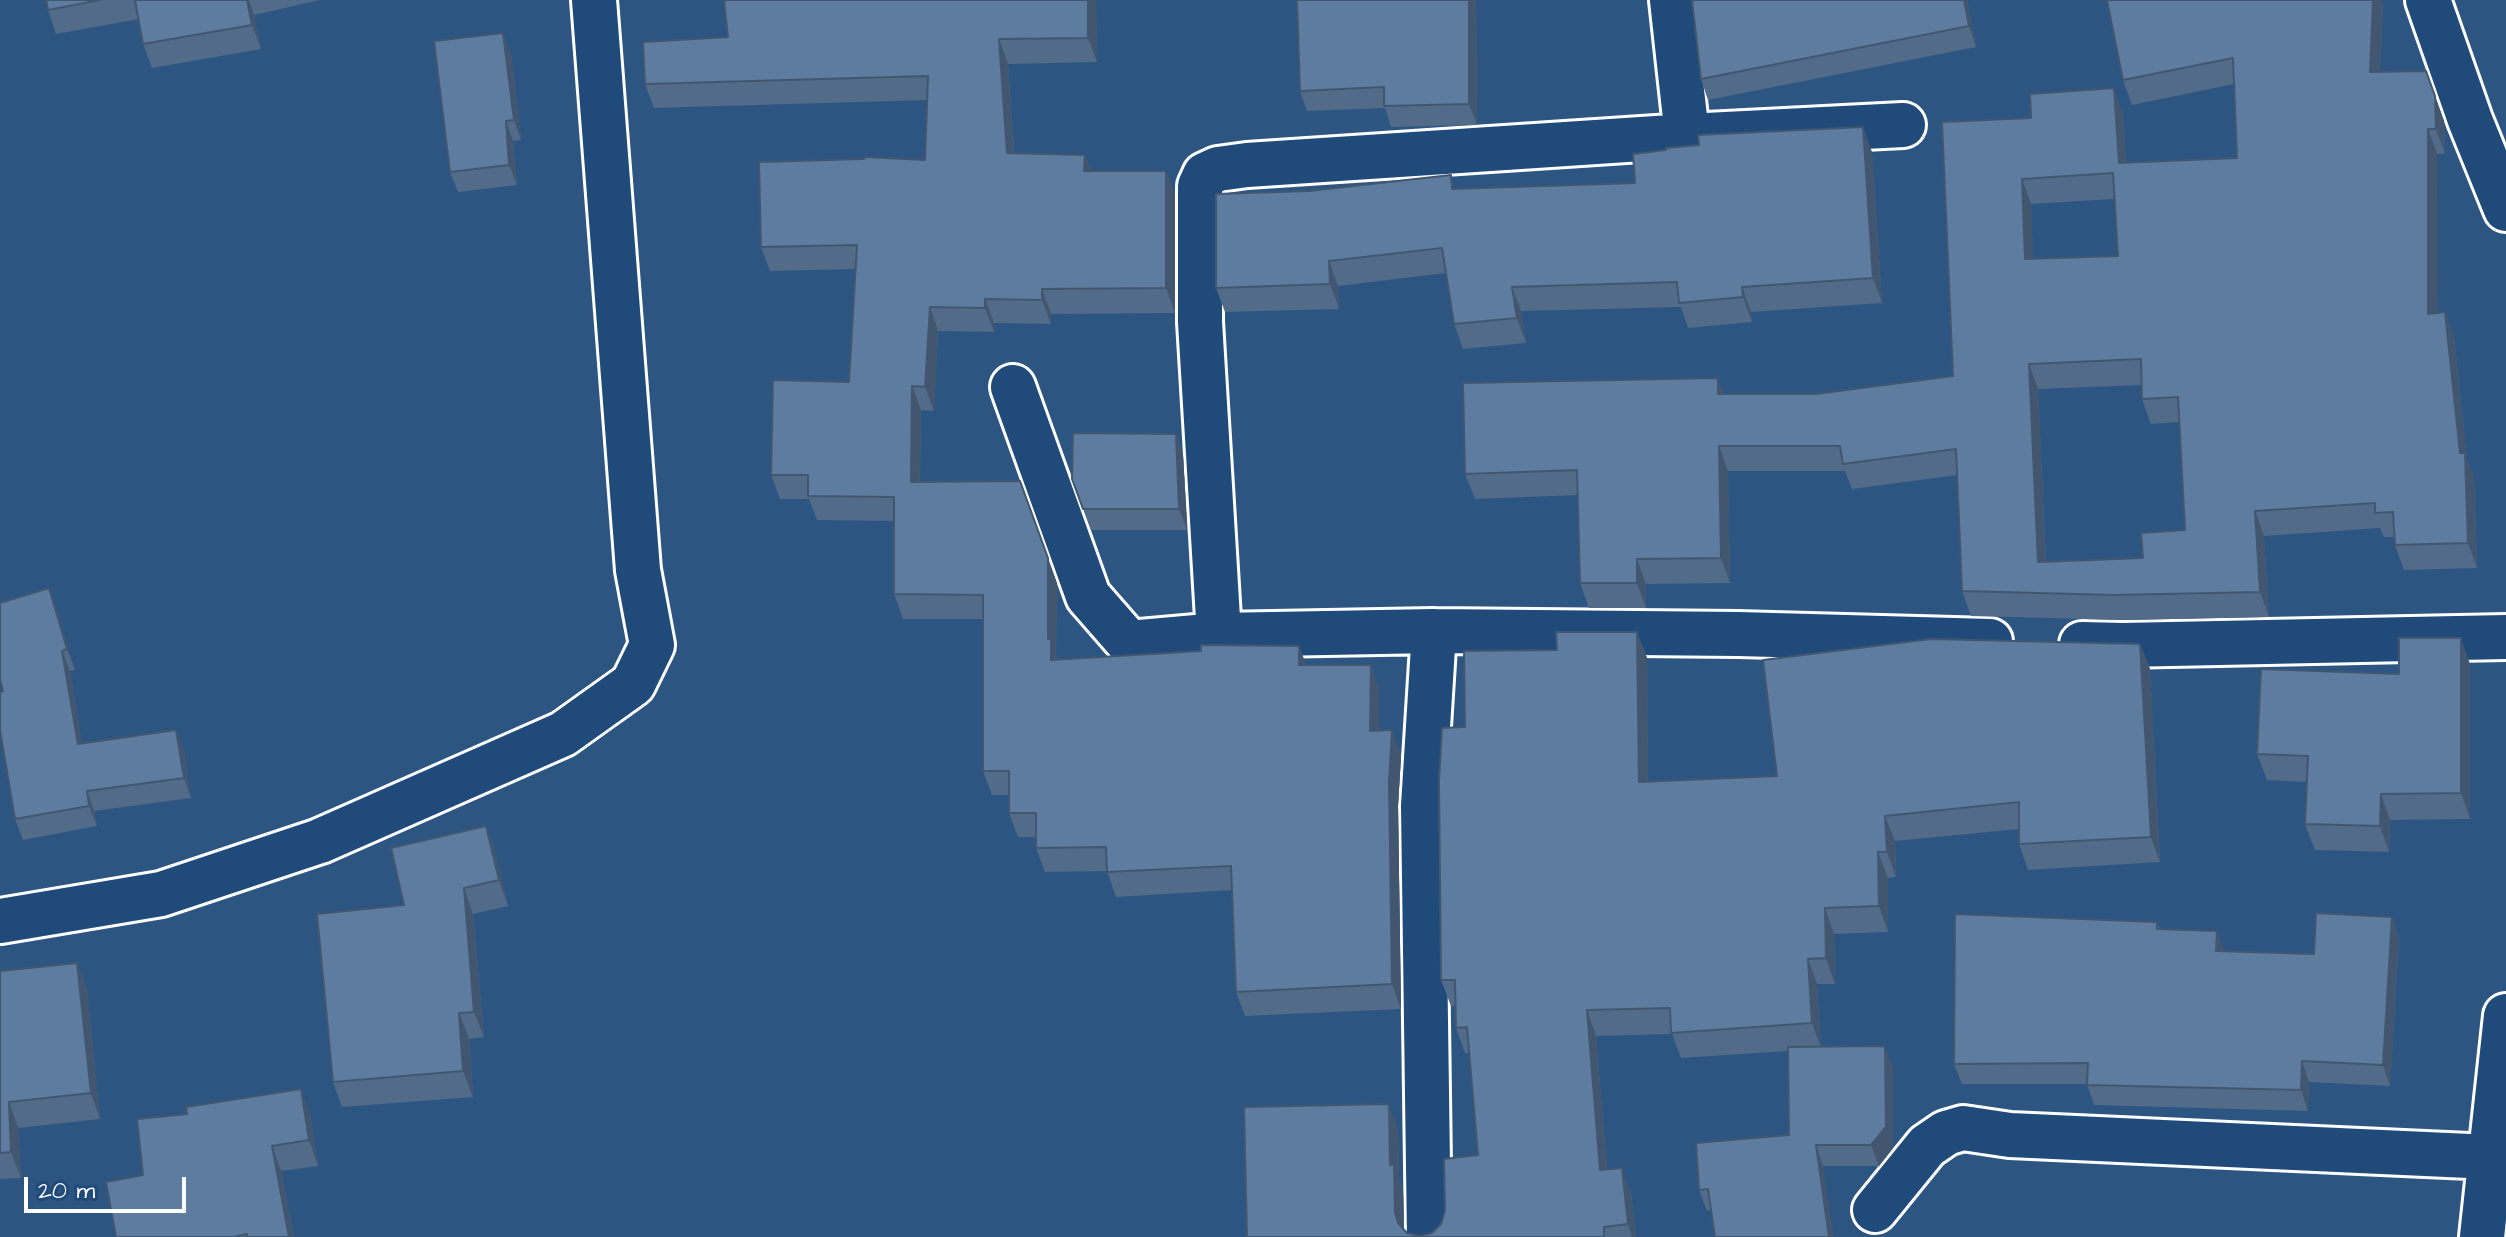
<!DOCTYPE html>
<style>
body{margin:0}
#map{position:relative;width:2506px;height:1237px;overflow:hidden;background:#2c5582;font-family:"Architects Daughter",sans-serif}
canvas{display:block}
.scale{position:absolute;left:24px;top:1177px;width:162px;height:36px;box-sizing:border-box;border:4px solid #fff;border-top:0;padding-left:10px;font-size:24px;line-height:28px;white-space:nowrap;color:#fff;-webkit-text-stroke:6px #1f4a7a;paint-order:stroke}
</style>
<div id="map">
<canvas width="2506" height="1237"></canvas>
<div class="scale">20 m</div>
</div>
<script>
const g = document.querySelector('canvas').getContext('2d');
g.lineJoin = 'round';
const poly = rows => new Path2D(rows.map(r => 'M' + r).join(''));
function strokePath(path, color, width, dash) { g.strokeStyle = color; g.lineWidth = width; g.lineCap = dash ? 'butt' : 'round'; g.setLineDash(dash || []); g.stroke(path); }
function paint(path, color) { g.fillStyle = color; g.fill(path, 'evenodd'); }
const minor = poly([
 [1672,0,1687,136],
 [2428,0,2470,120,2506,209],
 [1013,387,1088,596,1129,643,1219,635,1434,631,1738,634,1990,641],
 [1219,635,1200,322,1200,186,1205,175,1218,169,1247,165,1687,136,1903,125],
 [2082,644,2123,645,2506,637],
 [0,921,161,894,320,841,563,734,633,684,652,645,638,570,594,0],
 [1875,1210,1927,1146,1946,1133,1963,1128,2010,1135,2491,1157],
 [1429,1237,1423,806,1434,631],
 [2482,1237,2506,1016]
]);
strokePath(minor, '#fff', 50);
strokePath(minor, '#1f4a7a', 44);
paint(poly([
 [46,0,320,0,254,15,261,49,152,68,143,44,139,19,56,34,48,10],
 [1096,0,1097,62,1008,64,1014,153,1085,155,1091,171,1166,171,1175,195,1175,313,1051,314,1051,324,994,323,994,332,938,331,934,411,921,410,920,482,1057,583,1056,655,1058,659,1299,646,1306,665,1371,665,1379,689,1379,731,1401,755,1398,806,1401,1009,1245,1016,1236,992,1232,890,1116,897,1107,871,1045,872,1036,848,1036,837,1018,837,1009,813,1009,795,992,795,983,771,983,619,903,619,894,594,894,521,817,520,809,499,780,499,771,475,849,382,856,269,770,271,761,247,925,160,927,100,654,108,645,84,728,37],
 [1476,0,1477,125,1391,127,1385,108,1307,111,1300,91],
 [1692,0,1967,0,1976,47,1708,100,1701,79],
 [2383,4,2380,72,2444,121,2445,154,2437,154,2437,313,2445,312,2454,337,2467,459,2474,477,2477,568,2404,570,2395,545,2394,537,2384,537,2380,528,2264,536,2269,617,2123,620,1971,616,1962,591,1957,475,1852,489,1845,471,1728,471,1730,583,1646,584,1646,608,1589,608,1580,583,1578,495,1475,499,1465,474,1723,394,1816,394,1953,376,2031,118,2123,113,2126,163,2237,158,2234,84,2132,105,2123,80],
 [2114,199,2118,256,2033,259,2031,204],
 [2141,385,2142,399,2151,424,2180,422,2185,530,2143,558,2046,562,2038,389],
 [511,54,521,140,513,141,517,185,458,192,450,172],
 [1872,152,1882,303,1751,312,1752,322,1688,328,1681,307,1521,311,1526,343,1463,349,1454,324,1446,273,1338,286,1339,309,1225,312,1216,288,1456,189,1635,183],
 [1176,434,1183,455,1187,530,1091,530,1072,479],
 [49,588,75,670,70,671,82,744,184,750,191,798,94,811,97,826,23,840,15,819,3,691],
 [1637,632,1647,658,1648,782,1777,776,2140,644,2150,669,2160,862,2028,870,2019,844,2019,829,1895,841,1896,877,1888,878,1888,932,1834,934,1835,984,1817,984,1821,1047,1893,1067,1893,1148,1879,1166,1823,1166,1711,1210,1707,1211,1699,1190,1789,1135,1788,1051,1681,1058,1672,1034,1596,1036,1607,1169,1631,1193,1636,1237,1247,1237,1398,1129,1399,1179,1403,1190,1404,1230,1407,1233,1419,1236,1432,1233,1441,1224,1478,1155,1469,1053,1465,1053,1456,1028,1455,1006,1451,1006,1441,980,1465,727,1557,650],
 [2470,664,2470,819,2390,820,2389,852,2315,850,2305,824,2307,782,2267,780,2257,754,2399,674],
 [486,826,495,851,508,906,473,914,484,1037,469,1039,473,1097,342,1107,333,1082,404,905],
 [2392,917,2399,938,2390,1086,2309,1082,2308,1111,2094,1105,2087,1084,1962,1084,1954,1064,2157,922,2160,929,2224,952,2314,954],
 [77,963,87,989,100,1119,18,1128,21,1178,0,1179,0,971],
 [310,1114,318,1166,281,1171,294,1237,116,1237]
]), '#516b89');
paint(poly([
 [247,0,249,0,254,15,261,49,252,25],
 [1088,0,1096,0,1097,62,1088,38],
 [1469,0,1476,0,1477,125,1469,104],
 [1964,0,1967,0,1976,47,1969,26],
 [2373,0,2381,0,2383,4,2379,97,2370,72],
 [503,33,511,54,521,140,514,120],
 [999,39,1008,64,1015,177,1007,153],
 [2426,71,2444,121,2445,154,2436,129],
 [2114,88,2123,113,2128,188,2119,163],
 [506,121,513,141,517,185,509,165],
 [1863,127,1872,152,1882,303,1873,278],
 [2428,129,2437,154,2438,339,2428,314],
 [1085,155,1094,179,1084,171],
 [1166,171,1175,195,1175,313,1166,288],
 [2022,179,2031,204,2034,284,2025,259],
 [1329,261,1338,286,1339,309,1330,284],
 [1512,287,1521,311,1526,343,1517,318],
 [1742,287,1751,312,1752,322,1743,297],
 [1042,289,1051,314,1051,324,1042,300],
 [985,299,994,323,994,332,985,308],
 [930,307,938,331,934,411,925,387],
 [2445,312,2454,337,2467,459,2474,477,2477,568,2468,543],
 [2029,364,2038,389,2047,587,2038,562],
 [1718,378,1727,402,1718,394],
 [912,386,921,410,919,506,911,482],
 [1176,434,1183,455,1187,530,1179,509],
 [1719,446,1728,471,1730,583,1721,558],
 [1020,481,1057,583,1056,655,1060,663,1051,660],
 [2255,511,2264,536,2269,617,2260,592],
 [1637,559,1646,584,1646,608,1637,583],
 [49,588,57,609,75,670,67,649],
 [1637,632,1647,658,1648,808,1639,782],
 [2461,638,2470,664,2470,819,2461,793],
 [2140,644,2150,669,2160,862,2151,837],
 [1299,646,1308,670,1299,665],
 [62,651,70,671,86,765,78,744],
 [1371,665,1379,689,1379,755,1370,731],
 [176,730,184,750,191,798,184,778],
 [1392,730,1401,755,1398,806,1401,1009,1392,984,1389,782],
 [87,791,94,811,97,826,89,806],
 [2381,794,2390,820,2389,852,2380,826],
 [1885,816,1895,841,1896,877,1887,852],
 [486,826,495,851,508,906,499,880],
 [1878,852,1888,878,1888,932,1879,906],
 [464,888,473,914,484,1037,474,1012],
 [1825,908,1834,934,1835,984,1826,958],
 [2392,917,2399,938,2390,1086,2383,1065],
 [2217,931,2224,951,2216,951],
 [1808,959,1817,984,1821,1048,1812,1023],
 [77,963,87,989,100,1119,91,1093],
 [1587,1010,1596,1036,1609,1195,1600,1170],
 [459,1013,469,1039,473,1097,463,1071],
 [1885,1046,1893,1067,1893,1148,1879,1166,1871,1145],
 [2302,1061,2309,1082,2308,1111,2301,1090],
 [301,1089,310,1114,318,1166,309,1140],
 [9,1102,18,1128,21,1178,11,1152],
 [1389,1104,1398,1129,1399,1179,1403,1190,1404,1237,1403,1237,1395,1212,1390,1165],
 [1816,1145,1823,1166,1834,1237,1829,1237],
 [272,1146,281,1171,294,1237,289,1237],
 [1622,1168,1631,1193,1636,1237,1632,1237,1628,1224]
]), '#42576f');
const building = poly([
 [46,0,100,0,48,10,46,0],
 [135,0,247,0,252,25,143,44,135,0],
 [724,0,1088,0,1088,38,999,39,1007,153,1085,155,1084,171,1166,171,1166,288,1042,289,1042,300,985,299,985,308,930,307,925,387,912,386,911,482,1020,481,1048,558,1048,639,1051,639,1051,660,1201,651,1201,645,1299,646,1299,665,1371,665,1370,731,1392,730,1389,782,1392,984,1236,992,1231,866,1107,872,1106,847,1036,848,1036,813,1009,813,1009,771,983,771,983,595,894,594,894,497,808,496,808,475,771,475,773,380,849,382,857,245,761,247,759,162,864,159,865,157,925,160,928,76,645,84,643,42,728,37,724,0],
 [1297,0,1469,0,1469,104,1384,106,1384,87,1300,91,1297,0],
 [1692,0,1964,0,1969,26,1701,79,1692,0],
 [2107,0,2373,0,2370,72,2426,71,2435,96,2436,129,2428,129,2428,314,2445,312,2460,453,2465,453,2468,543,2395,545,2393,512,2375,513,2375,503,2255,511,2260,592,2114,595,1962,591,1956,449,1843,464,1840,446,1719,446,1721,558,1637,559,1637,583,1580,583,1577,470,1465,474,1463,383,1718,378,1718,394,1816,394,1953,376,1942,122,2031,118,2030,94,2114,88,2119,163,2237,158,2233,58,2123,80,2107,0],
 [2113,173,2118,256,2025,259,2022,179,2113,173],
 [2141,359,2142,399,2178,397,2185,530,2141,533,2143,558,2038,562,2029,364,2141,359],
 [503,33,514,120,506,121,509,165,450,172,434,41,503,33],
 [1863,127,1873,278,1742,287,1743,297,1679,303,1677,282,1512,287,1517,318,1454,324,1442,248,1329,261,1330,284,1216,288,1216,194,1309,191,1451,175,1452,189,1635,183,1633,154,1666,150,1666,148,1699,145,1698,135,1863,127],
 [1073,433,1176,434,1179,509,1083,509,1072,479,1073,433],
 [49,588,67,649,62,651,78,744,176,730,184,778,87,791,89,806,15,819,0,730,0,692,3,691,0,680,0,603,49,588],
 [1556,632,1637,632,1639,782,1777,776,1763,660,1931,639,2140,644,2151,837,2019,844,2019,802,1885,816,1887,852,1878,852,1879,906,1825,908,1826,958,1808,959,1812,1023,1671,1033,1670,1008,1587,1010,1600,1170,1622,1168,1628,1224,1604,1227,1604,1237,1247,1237,1244,1107,1389,1104,1390,1165,1394,1164,1395,1212,1398,1223,1407,1233,1419,1236,1432,1233,1441,1224,1445,1211,1444,1159,1478,1155,1467,1027,1456,1028,1455,980,1441,980,1439,781,1442,728,1465,727,1464,651,1557,650,1556,632],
 [2399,638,2461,638,2461,793,2381,794,2380,826,2305,824,2308,756,2257,754,2261,669,2399,674,2399,638],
 [486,826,499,880,464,888,474,1012,459,1013,463,1071,333,1082,317,914,404,905,391,848,486,826],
 [2316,913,2392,917,2383,1065,2302,1061,2301,1090,2087,1085,2088,1063,1954,1064,1955,914,2157,922,2157,929,2217,931,2216,951,2314,954,2316,913],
 [77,963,91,1093,9,1102,11,1152,0,1153,0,971,77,963],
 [1885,1046,1886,1127,1871,1145,1816,1145,1829,1237,1715,1237,1708,1189,1699,1190,1696,1143,1789,1135,1788,1047,1885,1046],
 [301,1089,309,1140,272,1146,289,1237,247,1237,247,1234,233,1237,116,1237,106,1182,143,1175,137,1119,187,1114,186,1107,301,1089]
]);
paint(building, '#5e7c9f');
strokePath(building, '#42576f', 2);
</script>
